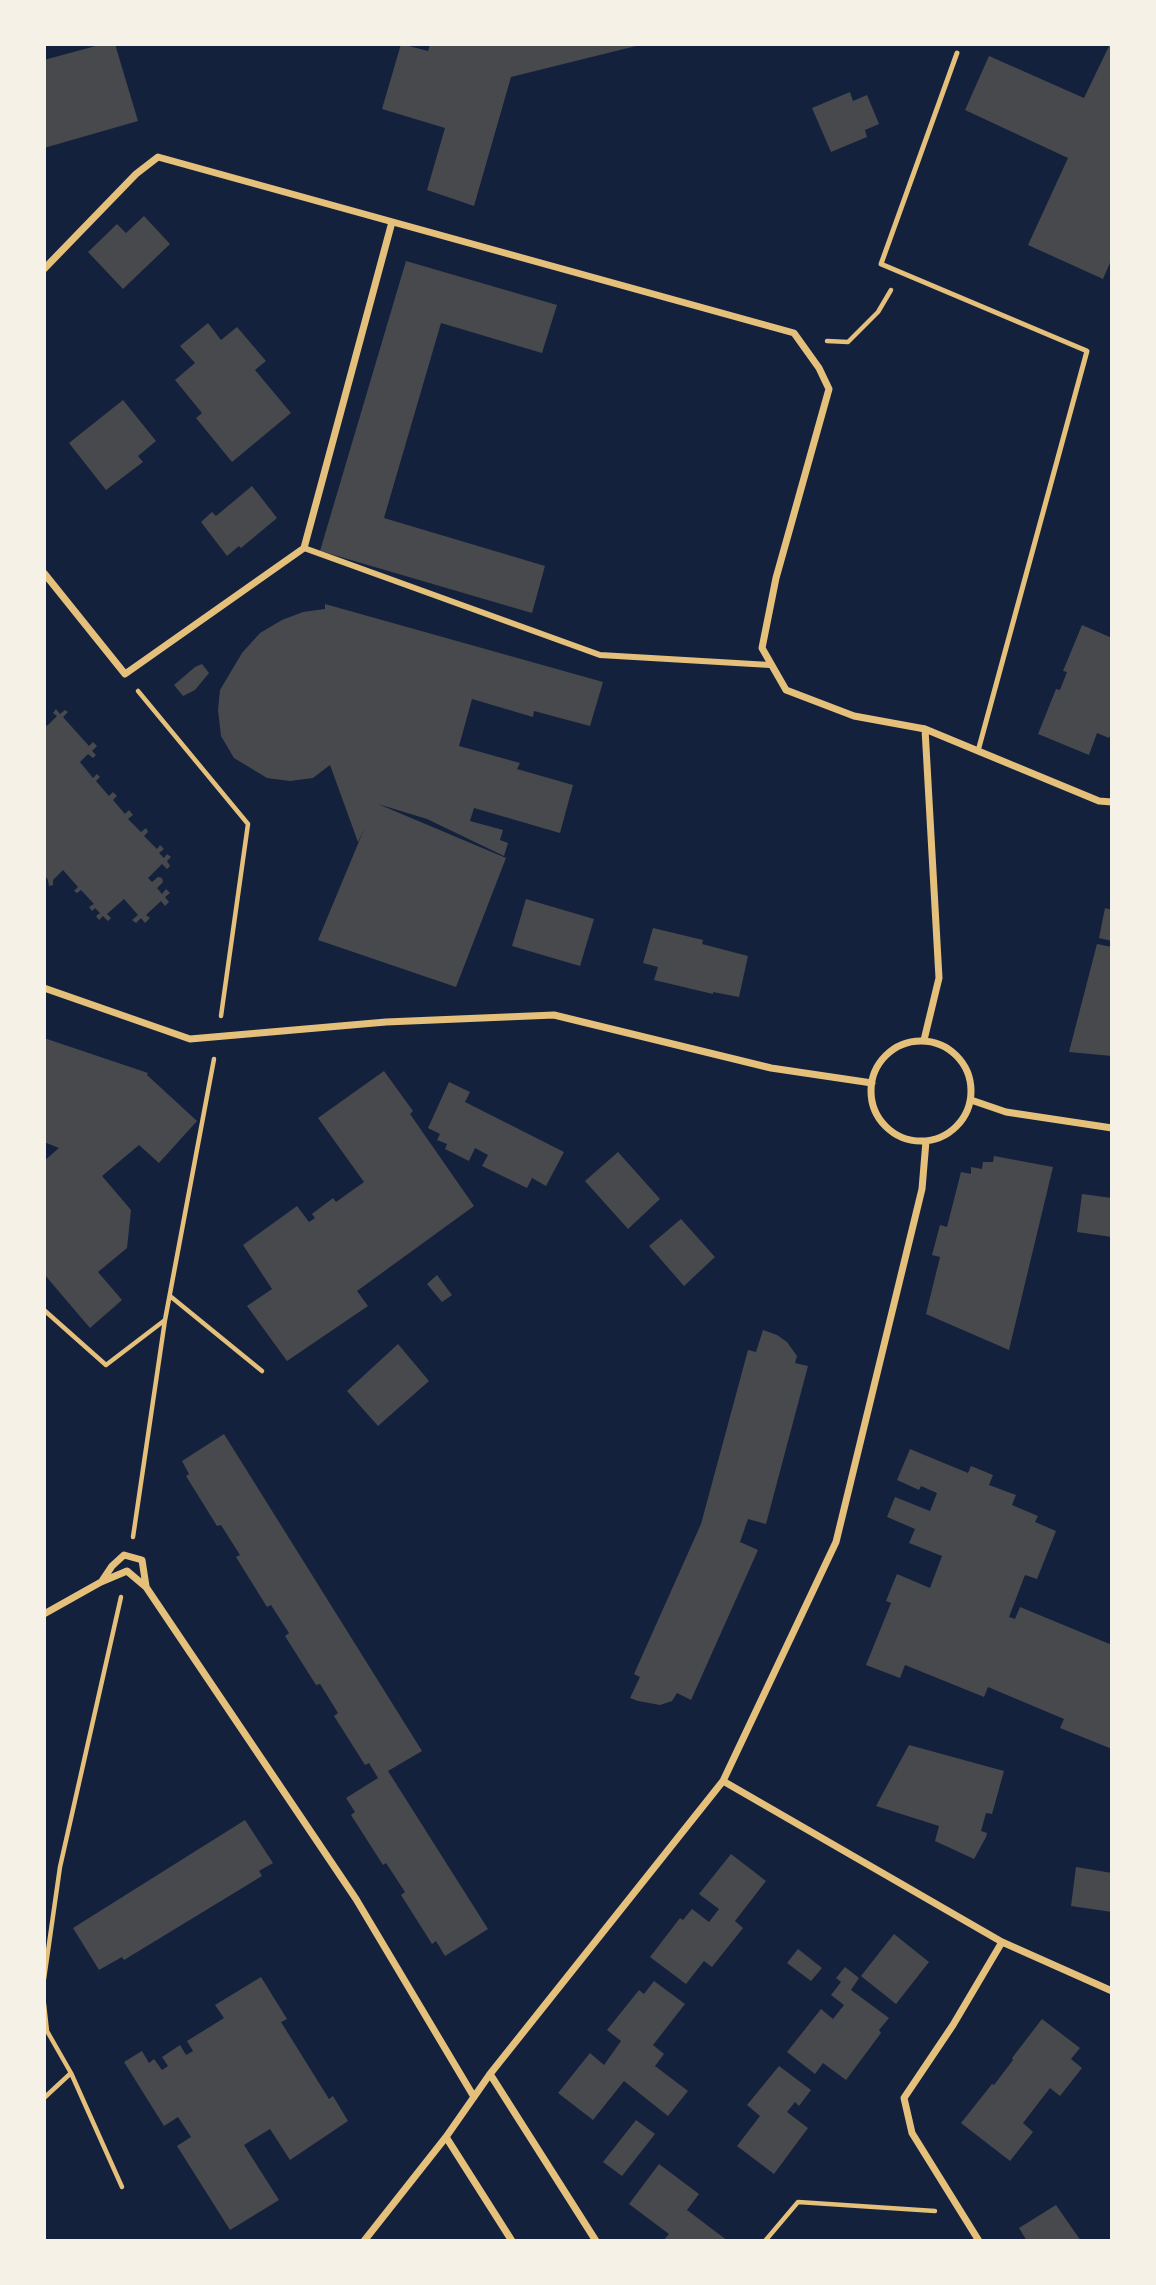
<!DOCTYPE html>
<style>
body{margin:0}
#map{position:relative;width:1156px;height:2285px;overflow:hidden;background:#14213d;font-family:Cabin,sans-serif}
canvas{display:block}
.frame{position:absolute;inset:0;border:46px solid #f6f1e7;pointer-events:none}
</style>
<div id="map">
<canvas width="1156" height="2285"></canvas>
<div class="frame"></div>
</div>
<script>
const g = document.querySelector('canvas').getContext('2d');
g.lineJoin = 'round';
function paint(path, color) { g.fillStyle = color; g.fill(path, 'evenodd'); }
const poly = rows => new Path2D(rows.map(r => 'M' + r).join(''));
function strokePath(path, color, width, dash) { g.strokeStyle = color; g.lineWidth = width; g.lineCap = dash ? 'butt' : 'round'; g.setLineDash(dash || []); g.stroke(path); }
paint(poly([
 [103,44,115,44,138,121,44,148,44,60],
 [401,44,428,51,430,44,640,45,511,77,474,206,427,190,445,128,382,109],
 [1110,44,1112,44,1112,258,1103,279,1028,245,1068,158,965,110,989,56,1084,98],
 [850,92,853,101,867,95,879,124,865,130,867,137,831,152,812,108],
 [144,216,170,244,123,289,88,252,117,224,126,233],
 [406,261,557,305,542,353,441,323,384,518,545,566,532,613,320,551],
 [208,323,221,340,237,327,266,361,255,370,291,413,232,462,196,418,202,413,175,380,195,363,180,346],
 [123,400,156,441,138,456,143,462,106,490,69,443],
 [252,486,277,518,241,548,239,546,227,556,201,522,212,512,216,516],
 [325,604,603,682,590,726,534,711,533,717,472,699,459,746,520,763,517,769,573,785,560,833,474,808,470,821,503,830,500,840,508,843,504,856,427,819,378,804,506,858,456,987,318,940,365,827,358,842,330,765,313,778,290,781,267,778,234,758,221,736,218,710,220,690,242,653,260,633,282,620,303,612,325,609],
 [1082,625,1112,638,1112,731,1109,738,1097,733,1089,755,1038,734,1056,689,1060,690,1067,672,1063,671],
 [202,664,209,673,195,690,183,696,174,685,195,667],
 [56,709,60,714,65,710,68,712,63,717,89,746,93,742,97,746,92,751,96,755,93,758,88,754,80,762,93,778,97,774,100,777,96,781,109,796,113,792,117,796,113,800,125,814,129,810,133,815,128,819,141,832,146,828,148,832,144,836,157,849,160,845,164,849,159,853,164,858,167,854,171,857,167,861,170,866,167,869,162,864,148,878,152,882,158,877,162,878,163,882,157,888,162,894,166,889,170,893,165,897,169,902,165,906,161,901,146,915,150,918,145,923,141,918,136,923,132,920,138,915,124,899,107,914,111,918,108,921,103,916,99,920,96,916,100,913,95,908,92,911,89,907,94,904,81,890,77,893,74,891,78,887,63,870,53,880,53,885,49,886,48,880,44,874,44,853,46,851,44,848,44,722,47,726,57,716,53,713],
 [526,899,594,919,580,966,512,946],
 [1105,908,1112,910,1112,941,1099,938],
 [653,928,703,940,702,944,748,956,739,997,713,992,713,994,654,980,658,967,643,963],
 [1097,944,1112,947,1112,1056,1069,1052],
 [44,1038,148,1073,147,1075,197,1121,159,1163,139,1145,102,1176,131,1210,127,1248,98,1272,122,1300,90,1328,44,1274,44,1161,59,1148,44,1142],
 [384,1071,413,1111,410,1114,474,1206,357,1291,368,1306,287,1361,247,1306,272,1289,243,1245,297,1206,309,1222,315,1218,312,1214,333,1198,336,1202,364,1182,318,1118],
 [449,1082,470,1092,465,1102,564,1152,546,1186,532,1178,527,1188,482,1166,488,1155,475,1148,469,1161,445,1149,447,1144,437,1140,440,1134,428,1128],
 [618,1152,660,1199,628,1229,585,1181],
 [994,1156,1053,1167,1009,1350,926,1314,940,1257,932,1255,940,1225,947,1227,961,1172,971,1174,971,1167,982,1169,983,1162,993,1162],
 [1082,1194,1112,1198,1112,1237,1077,1232],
 [681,1219,715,1257,684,1286,649,1246],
 [437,1275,452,1295,442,1302,427,1284],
 [763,1330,777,1335,787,1342,797,1356,795,1363,808,1366,766,1524,748,1519,740,1542,758,1550,691,1700,677,1693,672,1701,660,1705,638,1701,630,1698,640,1677,634,1674,701,1524,748,1350,756,1352],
 [398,1344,429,1381,378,1426,347,1391],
 [224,1434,422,1751,388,1771,488,1929,445,1956,436,1941,432,1944,401,1895,405,1892,386,1863,383,1865,351,1815,355,1812,346,1798,378,1778,369,1763,365,1765,334,1716,338,1713,320,1684,316,1685,285,1636,289,1633,271,1605,267,1607,236,1557,240,1555,221,1525,217,1526,186,1476,189,1474,182,1461],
 [910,1449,968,1473,971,1466,993,1475,989,1485,1016,1495,1012,1505,1038,1516,1035,1522,1056,1531,1037,1579,1025,1575,1009,1617,1015,1619,1020,1607,1112,1645,1112,1749,1060,1728,1064,1719,988,1687,984,1697,905,1665,900,1678,866,1665,891,1603,886,1601,897,1574,930,1588,942,1556,909,1543,915,1529,887,1517,895,1497,930,1511,937,1493,921,1486,919,1490,897,1480],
 [909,1745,1004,1771,992,1814,986,1813,981,1831,987,1833,986,1837,974,1859,935,1841,939,1826,876,1806],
 [245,1820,273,1863,259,1871,262,1876,124,1960,122,1957,99,1970,73,1928],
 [731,1854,766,1881,735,1921,743,1928,712,1967,704,1961,686,1984,650,1957,680,1918,683,1920,692,1909,709,1922,719,1909,699,1894],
 [1076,1867,1112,1873,1112,1912,1071,1906],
 [894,1934,929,1962,896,2004,861,1976],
 [798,1949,822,1968,811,1981,787,1963],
 [845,1967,859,1978,851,1990,889,2018,879,2030,881,2033,846,2080,823,2063,815,2074,787,2052,821,2009,833,2019,844,2005,831,1995,841,1982,836,1978],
 [261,1977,287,2019,281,2022,329,2099,333,2096,348,2121,290,2160,270,2129,244,2145,279,2200,230,2230,177,2146,191,2137,178,2117,164,2126,124,2062,142,2051,149,2063,154,2059,162,2070,168,2066,162,2057,180,2045,186,2055,193,2051,187,2041,224,2018,215,2005],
 [654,1981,685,2004,653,2045,664,2054,655,2066,688,2091,668,2116,624,2081,593,2120,558,2093,590,2053,604,2065,621,2041,607,2030,639,1990,644,1994],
 [1042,2019,1080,2048,1071,2059,1082,2068,1060,2096,1050,2088,1023,2123,1033,2132,1010,2161,961,2123,992,2084,994,2085,1013,2060,1012,2058],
 [779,2066,811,2090,799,2106,795,2102,787,2112,808,2128,774,2174,737,2146,760,2116,747,2105],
 [636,2120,655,2134,622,2176,603,2162],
 [659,2164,699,2194,687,2210,728,2241,663,2241,669,2234,629,2204],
 [1056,2205,1081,2241,1027,2241,1019,2228]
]), '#48494c');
strokePath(poly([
 [827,341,848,342,878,312,891,290],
 [138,691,248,824,221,1016],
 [170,1296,262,1371],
 [44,1310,106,1365,165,1320],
 [133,1537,165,1320,214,1059],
 [44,1979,60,1867,121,1597],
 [44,2004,47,2031,71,2073,122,2187],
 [44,2098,71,2073],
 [765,2241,798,2202,935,2211]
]), '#e5c07b', 4.5);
strokePath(poly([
 [957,53,881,264,1087,351,978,751]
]), '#e5c07b', 5);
strokePath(poly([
 [304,548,600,655,770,665]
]), '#e5c07b', 6);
strokePath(poly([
 [44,269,136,174,158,157,794,333,819,368,829,389,776,578,762,648,786,690,854,716,925,729,939,978,924,1040],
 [44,573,125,674,304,548,392,222],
 [925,729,1099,801,1112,802],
 [44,988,190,1039,386,1022,554,1015,771,1068,872,1083],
 '871 1091a50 50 0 1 1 100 0a50 50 0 1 1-100 0Z',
 [971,1100,1006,1112,1112,1128],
 [102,1581,112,1566,124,1555,142,1560,146,1586],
 [44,1614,101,1582,127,1571,146,1587,356,1899,474,2097],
 [723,1781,1002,1942,1112,1991],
 [490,2074,596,2241],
 [446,2137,512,2241],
 [364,2241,446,2137,490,2074,723,1781,836,1542,922,1189,926,1141],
 [979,2241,912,2133,904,2098,953,2025,1002,1942]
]), '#e5c07b', 7);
</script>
